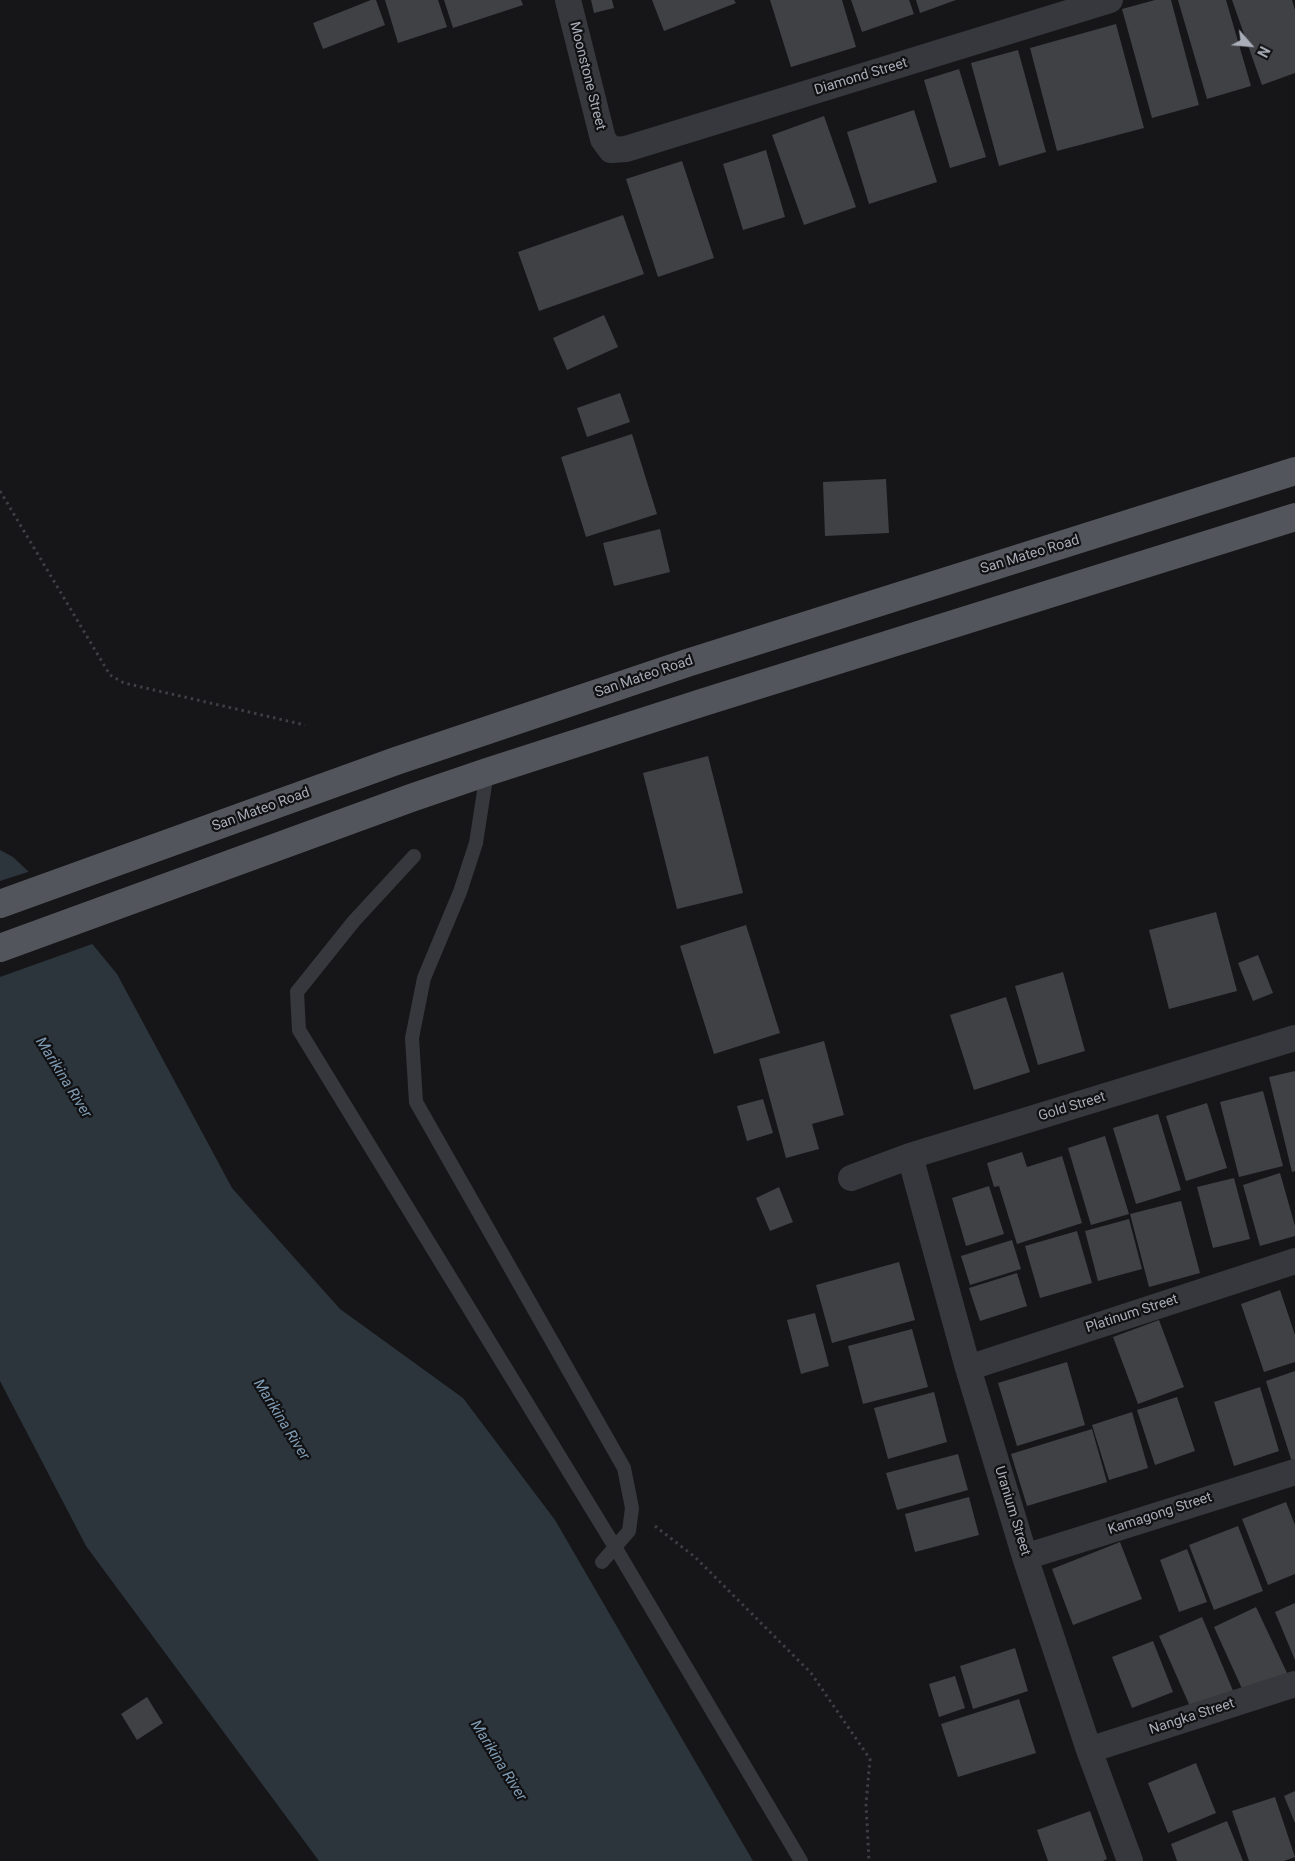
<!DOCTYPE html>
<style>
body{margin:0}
#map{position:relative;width:1295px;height:1861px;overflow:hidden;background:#161618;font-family:Roboto,sans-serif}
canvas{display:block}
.north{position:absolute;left:1225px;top:20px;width:50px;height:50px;-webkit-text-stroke:4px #111113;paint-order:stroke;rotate:117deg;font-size:14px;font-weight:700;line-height:20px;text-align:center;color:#a8adb8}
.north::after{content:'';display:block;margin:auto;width:18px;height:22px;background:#a8adb8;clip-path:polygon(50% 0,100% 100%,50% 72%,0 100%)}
</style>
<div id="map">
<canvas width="1295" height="1861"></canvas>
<div class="north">N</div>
</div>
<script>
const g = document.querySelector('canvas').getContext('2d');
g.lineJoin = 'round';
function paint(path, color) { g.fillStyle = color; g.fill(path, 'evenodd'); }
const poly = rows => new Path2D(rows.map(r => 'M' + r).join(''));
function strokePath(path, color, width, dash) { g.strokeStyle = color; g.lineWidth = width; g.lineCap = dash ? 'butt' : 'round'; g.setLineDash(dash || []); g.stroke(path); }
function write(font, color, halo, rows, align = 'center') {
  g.font = font + ' Roboto,sans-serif'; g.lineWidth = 4.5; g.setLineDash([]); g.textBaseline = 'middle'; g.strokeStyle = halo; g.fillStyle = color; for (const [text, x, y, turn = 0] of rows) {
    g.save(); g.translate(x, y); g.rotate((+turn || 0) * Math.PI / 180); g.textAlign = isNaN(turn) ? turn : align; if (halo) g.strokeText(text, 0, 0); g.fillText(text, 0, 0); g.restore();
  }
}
paint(poly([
 [0,850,13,857,47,889,117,974,232,1188,340,1309,463,1398,555,1520,753,1861,319,1861,86,1546,0,1381]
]), '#2c353c');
paint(poly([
 [31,871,48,888,95,943,0,977,0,881]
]), '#161618');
paint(poly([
 [371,0,376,0,385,25,323,49,313,23],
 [385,0,438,0,447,27,398,43],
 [444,0,521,0,523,5,453,28],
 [591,0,612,0,614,8,594,13],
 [652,0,734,0,736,3,664,31],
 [770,0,842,0,856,47,791,67],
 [851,0,909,0,914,14,862,32],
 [916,0,956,0,920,13],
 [1155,0,1171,0,1199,105,1152,118,1122,9],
 [1178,0,1226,0,1251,86,1207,99],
 [1232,0,1292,0,1295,10,1295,73,1262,85],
 [1116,24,1144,128,1057,151,1030,48],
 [1018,50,1046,152,999,166,971,63],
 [959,69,986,157,950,168,924,80],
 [914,110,937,182,869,204,847,132],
 [824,116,856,207,804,225,772,135],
 [766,150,785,217,743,230,723,164],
 [682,161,714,258,658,277,626,179],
 [623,215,644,274,539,311,518,252],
 [604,315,618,347,567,370,553,338],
 [620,393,630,422,587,437,577,408],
 [632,434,657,514,586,537,561,457],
 [886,479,889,533,825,536,823,482],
 [660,529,670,572,614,586,603,543],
 [708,756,743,893,677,909,643,773],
 [1216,912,1237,991,1169,1009,1149,930],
 [746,925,780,1033,714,1054,680,946],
 [1258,955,1273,993,1253,1001,1238,963],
 [1063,972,1085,1051,1038,1065,1015,986],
 [1006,997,1030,1072,974,1090,950,1015],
 [824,1041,844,1115,812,1124,819,1149,786,1158,759,1059],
 [1295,1071,1295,1171,1292,1172,1269,1077],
 [1263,1091,1283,1166,1239,1177,1220,1102],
 [763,1099,773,1133,747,1141,737,1106],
 [1207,1103,1227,1168,1186,1181,1166,1116],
 [1158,1114,1181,1190,1136,1204,1113,1128],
 [1105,1136,1129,1214,1091,1225,1068,1148],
 [1022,1152,1027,1167,1062,1156,1082,1223,1017,1244,999,1186,994,1187,987,1163],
 [1280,1173,1295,1226,1295,1236,1260,1246,1243,1185],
 [1234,1178,1250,1239,1213,1248,1197,1187],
 [989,1186,1004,1234,966,1246,952,1198],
 [779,1187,793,1222,770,1231,756,1198],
 [1181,1201,1200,1273,1149,1287,1130,1214],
 [1129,1219,1142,1269,1098,1281,1085,1231],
 [1077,1231,1092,1283,1040,1298,1025,1246],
 [1012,1240,1021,1269,970,1285,961,1256],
 [899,1262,915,1320,832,1343,816,1285],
 [1017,1273,1027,1306,980,1321,969,1288],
 [1280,1290,1295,1335,1295,1362,1264,1372,1241,1304],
 [815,1313,829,1366,801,1374,787,1320],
 [1159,1320,1184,1387,1138,1404,1113,1337],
 [912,1329,928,1387,863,1404,848,1346],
 [1067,1362,1085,1425,1017,1446,998,1383],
 [1295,1371,1295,1461,1292,1462,1266,1381],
 [1260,1387,1279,1451,1234,1466,1214,1402],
 [934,1392,947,1442,888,1459,874,1408],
 [1177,1397,1195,1451,1155,1465,1137,1410],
 [1132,1412,1148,1468,1109,1480,1092,1425],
 [1092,1429,1107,1482,1027,1506,1011,1454],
 [958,1454,968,1490,897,1510,886,1473],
 [969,1497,979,1535,915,1552,905,1514],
 [1286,1502,1295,1525,1295,1574,1268,1585,1242,1519],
 [1238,1526,1263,1591,1214,1610,1189,1545],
 [1120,1542,1142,1599,1073,1625,1052,1569],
 [1187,1549,1207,1602,1179,1612,1160,1560],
 [1295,1603,1295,1660,1275,1612],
 [1256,1607,1287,1673,1244,1693,1214,1627],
 [1202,1617,1234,1693,1192,1711,1159,1636],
 [1153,1641,1173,1692,1132,1708,1112,1657],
 [1015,1648,1028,1691,973,1709,960,1666],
 [955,1676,965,1708,939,1717,929,1684],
 [147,1697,163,1723,137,1740,121,1714],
 [1019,1699,1036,1753,958,1777,941,1724],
 [1196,1763,1216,1813,1168,1833,1148,1783],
 [1295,1791,1295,1823,1284,1796],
 [1275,1797,1295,1857,1284,1861,1249,1861,1232,1811],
 [1090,1811,1107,1859,1103,1861,1048,1861,1037,1830],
 [1227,1821,1243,1861,1177,1861,1171,1844]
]), '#404145');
strokePath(poly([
 [0,491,110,675,124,683,305,725],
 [655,1526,695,1557,811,1673,870,1759,866,1804,869,1861]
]), '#3d3f44', 3, [2.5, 4]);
strokePath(poly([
 [487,772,476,843,460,892,424,978,412,1038,416,1102,624,1468,632,1508,629,1531,602,1562],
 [414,856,354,921,297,992,299,1030,615,1547,801,1861]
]), '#37383d', 14);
strokePath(poly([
 [568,0,603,139,611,150,626,149,1110,0],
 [910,1156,968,1368,1025,1557,1089,1750,1130,1861],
 [851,1178,910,1156,1295,1038],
 [968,1368,1295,1261],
 [1025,1557,1295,1472],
 [1089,1750,1295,1684]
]), '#37383d', 26);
strokePath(poly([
 [0,904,396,761,687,663,1295,471],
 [0,948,411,798,487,772,701,703,1295,517]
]), '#53555c', 28);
write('14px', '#a8adb8', '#111113', [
 ["Moonstone Street",587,76,76],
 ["Diamond Street",861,77,-17],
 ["San Mateo Road",1030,555,-17],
 ["San Mateo Road",644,677,-19],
 ["San Mateo Road",261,810,-20],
 ["Gold Street",1072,1107,-17],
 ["Platinum Street",1132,1314,-18],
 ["Uranium Street",1012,1511,73],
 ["Kamagong Street",1160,1514,-18],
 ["Nangka Street",1192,1717,-18]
]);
write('italic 15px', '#7f9bb3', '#111113', [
 ["Marikina River",63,1078,58],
 ["Marikina River",281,1420,58],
 ["Marikina River",498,1761,58]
]);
</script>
